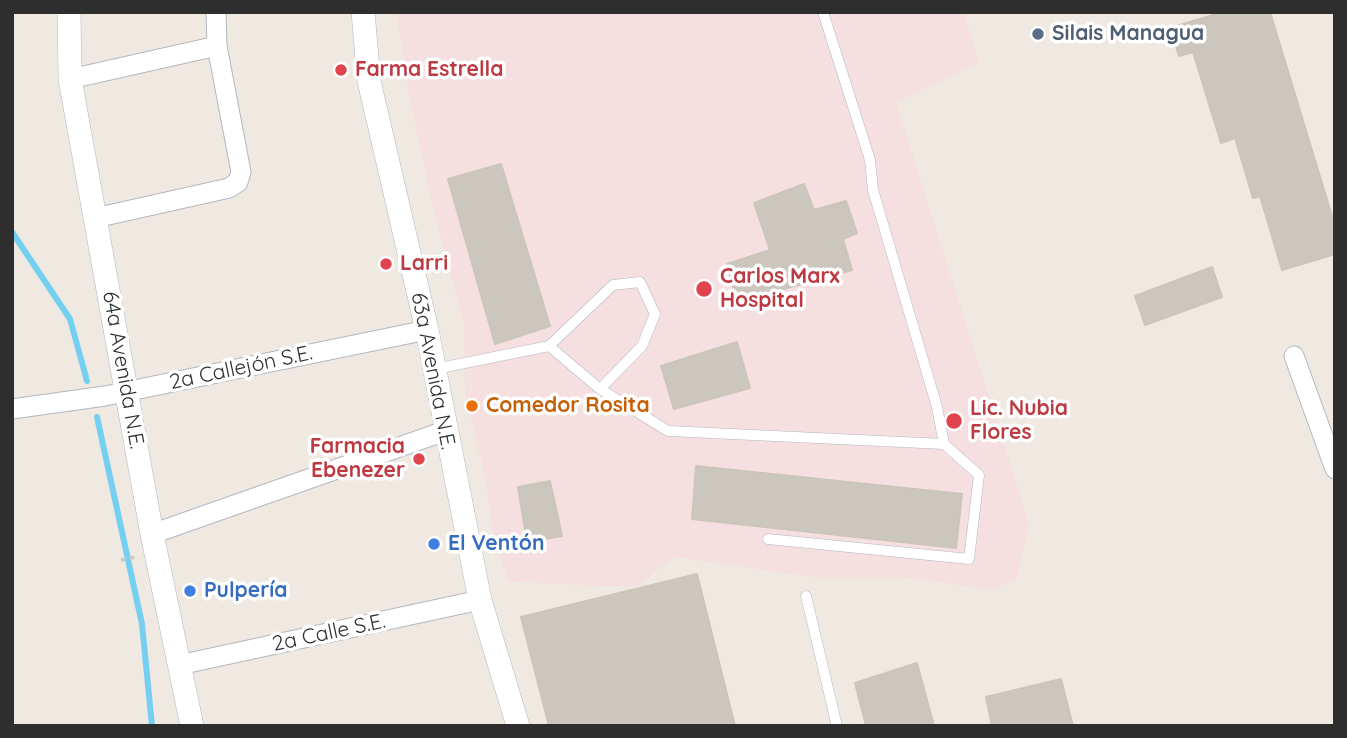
<!DOCTYPE html>
<meta charset="utf-8">
<style>
body{margin:0}
#map{position:relative;width:1347px;height:738px;overflow:hidden;background:#efe9e1;font-family:Quicksand,sans-serif}
canvas{display:block}
.frame{position:absolute;inset:0;border:14px solid #2e2e2e;pointer-events:none}
</style>
<div id="map">
<canvas width="1347" height="738"></canvas>
<div class="frame"></div>
</div>
<script>
const g = document.querySelector('canvas').getContext('2d');
g.lineJoin = 'round';
function paint(path, color) { g.fillStyle = color; g.fill(path, 'evenodd'); }
const poly = rows => new Path2D(rows.map(r => 'M' + r).join(''));
function strokePath(path, color, width, dash) { g.strokeStyle = color; g.lineWidth = width; g.lineCap = dash ? 'butt' : 'round'; g.setLineDash(dash || []); g.stroke(path); }
function write(font, color, halo, rows, align = 'center') {
  g.font = font + ' Quicksand,sans-serif'; g.lineWidth = 7; g.setLineDash([]); g.textBaseline = 'middle'; g.strokeStyle = halo; g.fillStyle = color; for (const [text, x, y, turn = 0] of rows) {
    g.save(); g.translate(x, y); g.rotate((+turn || 0) * Math.PI / 180); g.textAlign = isNaN(turn) ? turn : align; if (halo) g.strokeText(text, 0, 0); g.fillText(text, 0, 0); g.restore();
  }
}
paint(poly([
 [396,12,964,12,979,63,896,102,1029,523,1017,579,992,590,905,577,811,577,675,557,635,587,509,582,494,542,485,476,465,395,464,325,429,190,409,94]
]), '#f5dfe0');
strokePath(poly([
 [12,232,70,319,87,381],
 [97,417,142,624,152,726]
]), '#75cff0', 6);
const building = poly([
 [1223,12,1270,12,1335,226,1335,254,1282,270,1260,196,1253,198,1235,138,1221,143,1193,52,1179,56,1170,28,1223,12],
 [501,164,550,326,495,344,448,179,501,164],
 [804,184,814,210,846,201,857,233,843,239,852,270,737,302,727,264,770,250,754,203,804,184],
 [1212,267,1222,297,1145,325,1135,296,1212,267],
 [737,342,750,388,674,409,661,366,737,342],
 [696,466,962,494,956,548,692,519,696,466],
 [550,481,562,536,527,542,518,487,550,481],
 [697,574,735,726,549,726,521,617,697,574],
 [917,663,934,726,866,726,855,683,917,663],
 [1061,679,1073,726,992,726,986,697,1061,679]
]);
paint(building, '#cbc7bf');
strokePath(building, '#cbc5ba', 2);
const service = poly([
 [823,12,870,160,873,190,937,407,944,444],
 [549,346,613,285,640,282,655,314,642,346,600,389],
 [435,369,549,346,600,389,668,431,944,444,979,475,969,559,768,539],
 [806,596,837,726]
]);
const minor = poly([
 [70,79,217,46],
 [95,218,229,188,238,182,241,172,217,46,216,12],
 [1294,356,1335,469],
 [12,409,105,396,427,330],
 [152,534,445,431],
 [179,665,480,600]
]);
const tertiary = poly([
 [69,12,70,79,152,534,192,726],
 [363,12,369,81,427,330,480,600,518,726]
]);
strokePath(service, '#b4b7c1', 11);
strokePath(minor, '#b4b7c1', 21);
strokePath(tertiary, '#b4b7c1', 24);
strokePath(poly([
 [121,560,135,557]
]), '#c9c9c9', 3.5, [5, 3.5]);
strokePath(service, '#fff', 10);
strokePath(minor, '#fff', 19);
strokePath(tertiary, '#fff', 23);
for (const [x, y, r, color] of [
 [1038,34,7,"#5c6f8a"],
 [341,70,7,"#e0444e"],
 [386,264,7,"#e0444e"],
 [704,289,9,"#e0444e"],
 [472,406,7,"#e8710a"],
 [954,421,9,"#e0444e"],
 [419,459,7,"#e0444e"],
 [434,544,7,"#3f7fe0"],
 [190,591,7,"#3f7fe0"]
]) { const dot = new Path2D(); dot.arc(x, y, r, 0, 2 * Math.PI); g.fillStyle = color; g.fill(dot); strokePath(dot, '#fff', 2.5); }
write('bold 21px', '#4e5e75', '#fff', [
 ["Silais Managua",1052,34]
], 'left');
write('bold 21px', '#be3a42', '#fff', [
 ["Farma Estrella",355,70],
 ["Larri",400,264],
 ["Carlos Marx",720,277],
 ["Hospital",720,301],
 ["Lic. Nubia",970,409],
 ["Flores",970,433],
 ["Farmacia",405,447,"right"],
 ["Ebenezer",405,471,"right"]
], 'left');
write('21px', '#2e2e2e', '#fff', [
 ["2a Callejón S.E.",241,368,-12],
 ["64a Avenida N.E.",123,370,80],
 ["63a Avenida N.E.",433,371,79],
 ["2a Calle S.E.",329,633,-12]
]);
write('bold 21px', '#c56008', '#fff', [
 ["Comedor Rosita",486,406]
], 'left');
write('bold 21px', '#366cbe', '#fff', [
 ["El Ventón",448,544],
 ["Pulpería",204,591]
], 'left');
</script>
